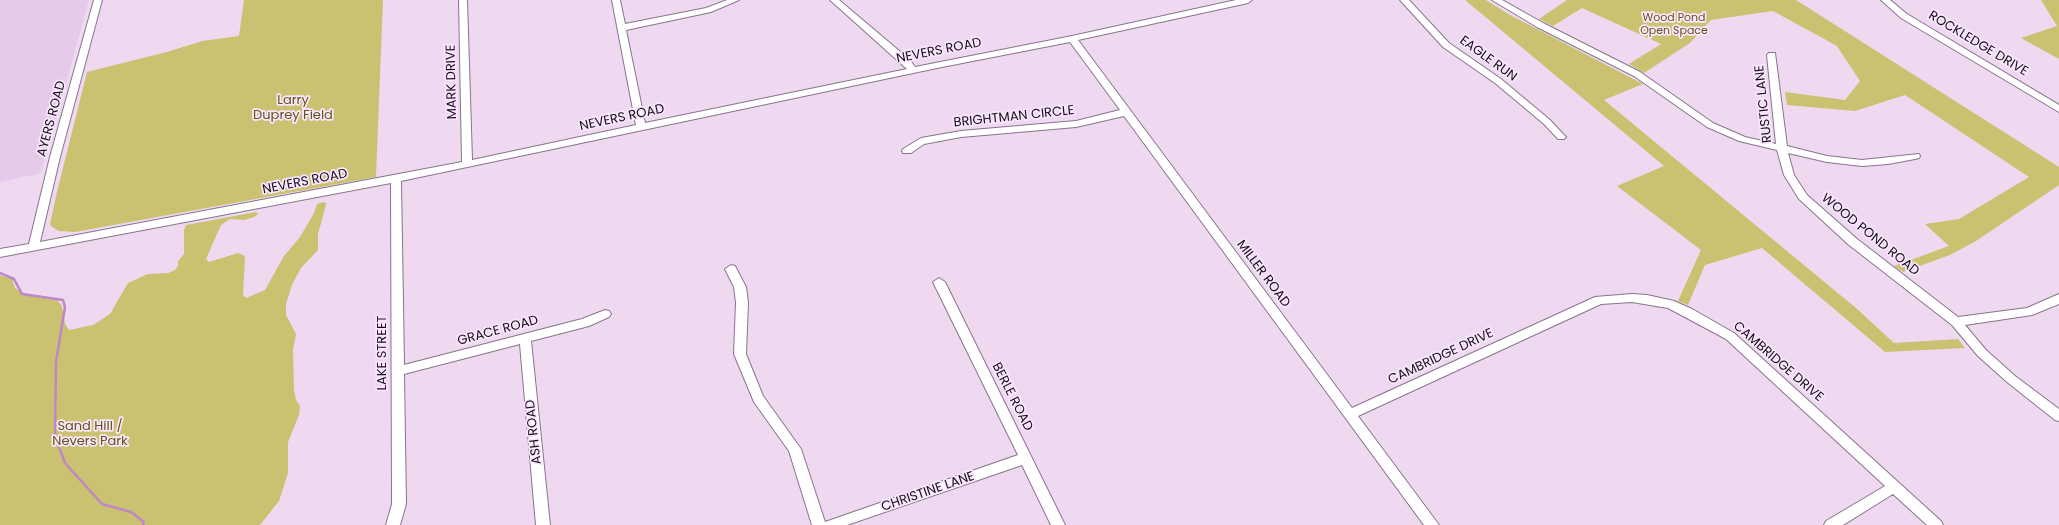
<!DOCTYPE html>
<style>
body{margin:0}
canvas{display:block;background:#eed9f1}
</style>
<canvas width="2059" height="525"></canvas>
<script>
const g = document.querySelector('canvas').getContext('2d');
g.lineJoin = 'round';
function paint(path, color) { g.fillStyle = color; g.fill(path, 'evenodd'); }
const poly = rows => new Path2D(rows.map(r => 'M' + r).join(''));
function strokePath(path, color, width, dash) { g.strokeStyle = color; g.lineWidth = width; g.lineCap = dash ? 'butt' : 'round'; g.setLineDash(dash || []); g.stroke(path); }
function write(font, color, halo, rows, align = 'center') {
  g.font = font + ' Poppins,sans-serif'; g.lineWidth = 3.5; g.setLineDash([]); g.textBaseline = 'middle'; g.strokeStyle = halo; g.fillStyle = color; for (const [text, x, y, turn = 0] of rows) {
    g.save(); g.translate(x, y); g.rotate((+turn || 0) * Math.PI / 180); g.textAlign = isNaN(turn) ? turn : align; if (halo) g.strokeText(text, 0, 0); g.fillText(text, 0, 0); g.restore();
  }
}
paint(poly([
 [0,0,89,0,41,173,0,182]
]), '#e5cbe9');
paint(poly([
 [244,0,383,0,376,177,75,232,59,231,52,227,50,224,57,192,87,72,167,52,202,41,239,36],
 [1465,0,1486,0,1510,15,1643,84,1604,100,1856,308,1894,343,1958,339,1965,348,1885,352,1762,248,1705,265,1688,305,1678,301,1701,250,1617,186,1664,166],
 [1567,0,1796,0,2059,167,2059,185,1976,241,1950,255,1903,272,1894,266,1949,246,1925,224,1959,219,2029,177,1905,95,1855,111,1787,105,1785,92,1845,100,1860,81,1837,46,1773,11,1711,20,1690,43,1644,73,1629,64,1661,44,1582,8,1553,26,1539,19],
 [2041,0,2059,0,2059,59,2021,38,2057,26],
 [323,202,326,203,326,205,318,234,318,250,301,268,292,285,286,304,286,315,296,334,293,350,294,390,296,400,300,406,299,415,288,442,288,473,279,501,260,525,0,525,0,275,12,279,15,288,21,292,35,297,52,297,56,299,62,306,65,324,69,330,93,325,110,314,128,283,148,274,168,273,175,270,178,266,178,261,184,254,184,230,186,225,256,212,258,214,254,217,244,220,230,219,221,225,206,259,209,262,238,253,245,256,243,295,246,298,265,290,284,256,300,237,314,213,317,204]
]), '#cac270');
strokePath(poly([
 [0,273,14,279,22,294,63,300,65,307,56,362,55,436,65,463,102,504,131,512,144,522,143,525]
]), '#be88c8', 2.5);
const minor = poly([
 [94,0,102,0,60,157,40,242,462,162,459,0,467,0,472,160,636,125,612,0,620,0,625,24,706,8,727,0,739,0,711,12,626,30,645,123,907,69,830,0,839,0,910,60,915,67,1072,36,1236,0,1252,0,1248,3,1078,40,1352,408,1595,297,1632,294,1647,295,1674,301,1692,309,1734,333,1941,521,1943,525,1927,525,1893,494,1843,525,1824,525,1826,521,1885,486,1726,339,1668,308,1632,302,1601,304,1358,416,1439,525,1424,525,1124,116,1076,127,961,137,924,144,911,153,903,153,902,151,903,149,921,138,961,131,1076,121,1120,110,1070,42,937,68,401,181,404,365,582,319,605,310,609,311,611,314,609,317,589,326,531,341,550,525,536,525,520,344,404,374,406,504,400,525,386,525,392,504,391,183,0,257,0,249,29,244,50,157,94,0],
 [1400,0,1409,0,1449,43,1501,79,1550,120,1564,135,1566,137,1564,139,1558,139,1544,124,1495,83,1443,47,1400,0],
 [1492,0,1502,0,1543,23,1640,72,1713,123,1745,137,1776,144,1767,55,1769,53,1775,53,1787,146,1827,156,1862,160,1919,154,1920,156,1919,158,1915,159,1888,164,1862,166,1827,162,1788,153,1794,175,1807,195,1857,239,1958,317,2027,308,2059,294,2059,304,2032,315,1965,325,1986,350,2015,376,2059,409,2059,421,2055,420,2007,382,1978,356,1952,325,1849,245,1799,199,1784,175,1777,150,1739,141,1707,127,1634,76,1537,27,1492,0],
 [1881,0,1890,0,1907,14,2059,105,2059,112,1901,18,1881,0],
 [731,265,735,266,746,287,748,303,746,354,763,396,801,449,825,522,1018,455,933,282,939,278,945,282,1065,525,1051,525,1022,465,847,525,812,525,789,451,754,402,734,354,736,303,734,287,725,269,731,265]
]);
strokePath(minor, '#87758b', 2);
paint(minor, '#fff');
write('11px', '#5d5616', '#fbe6ff', [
 ["Wood Pond",1674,18],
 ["Open Space",1674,31]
]);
write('13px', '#140e16', '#fbe6ff', [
 ["ROCKLEDGE DRIVE",1978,44,31],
 ["NEVERS ROAD",939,51,-11],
 ["EAGLE RUN",1488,59,36],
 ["MARK DRIVE",452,82,-91],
 ["RUSTIC LANE",1764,104,-96],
 ["BRIGHTMAN CIRCLE",1014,117,-6],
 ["NEVERS ROAD",622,118,-12],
 ["AYERS ROAD",52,119,-75],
 ["NEVERS ROAD",305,182,-11],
 ["WOOD POND ROAD",1870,235,39],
 ["MILLER ROAD",1263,274,53],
 ["GRACE ROAD",498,331,-15],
 ["LAKE STREET",383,353,-90],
 ["CAMBRIDGE DRIVE",1441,357,-25],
 ["CAMBRIDGE DRIVE",1778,362,41],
 ["BERLE ROAD",1012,397,63],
 ["ASH ROAD",534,432,-96],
 ["CHRISTINE LANE",928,492,-19]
]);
write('13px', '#5d5616', '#fbe6ff', [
 ["Larry",293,101],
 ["Duprey Field",293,116],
 ["Sand Hill /",90,427],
 ["Nevers Park",90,442]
]);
</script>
